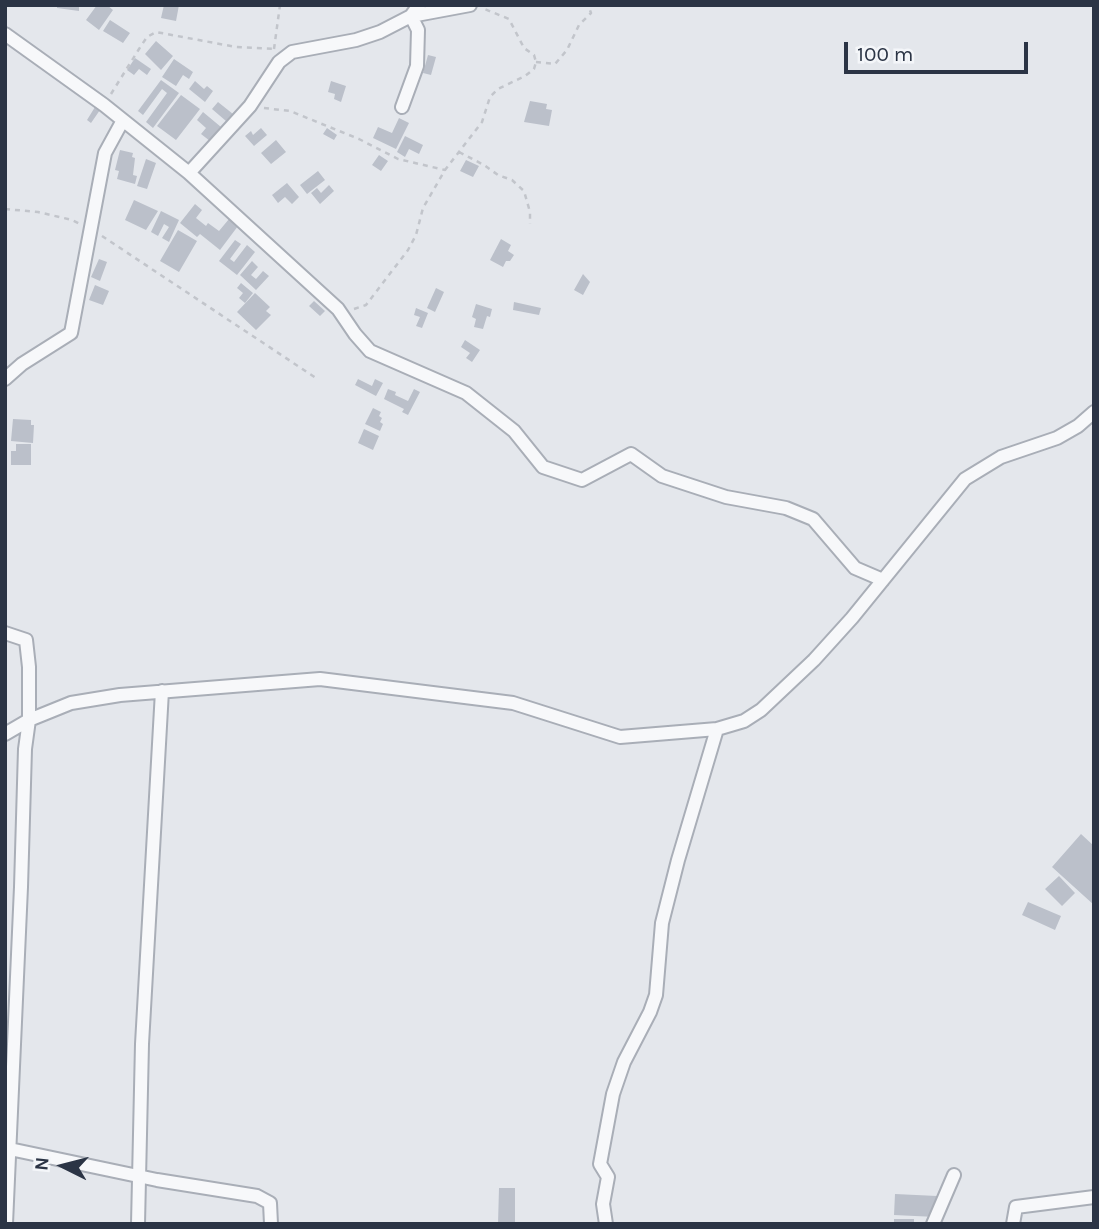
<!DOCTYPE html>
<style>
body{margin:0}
#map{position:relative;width:1099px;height:1229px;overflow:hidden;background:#e4e7ec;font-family:Karla,sans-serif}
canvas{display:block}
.frame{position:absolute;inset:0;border:7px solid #2b3445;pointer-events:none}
.north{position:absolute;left:28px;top:1131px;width:70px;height:70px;-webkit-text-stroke:5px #f4f6f9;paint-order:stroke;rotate:276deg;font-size:19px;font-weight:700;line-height:28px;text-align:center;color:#2b3445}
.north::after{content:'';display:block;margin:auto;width:24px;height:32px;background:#2b3445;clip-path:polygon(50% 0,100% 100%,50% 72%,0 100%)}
.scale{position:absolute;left:844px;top:42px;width:184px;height:32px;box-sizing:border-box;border:4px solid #2b3445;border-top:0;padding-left:9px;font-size:21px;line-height:24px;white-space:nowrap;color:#2b3445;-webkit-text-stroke:5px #f4f6f9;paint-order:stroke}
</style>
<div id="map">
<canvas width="1099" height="1229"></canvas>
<div class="frame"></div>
<div class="north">N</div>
<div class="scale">100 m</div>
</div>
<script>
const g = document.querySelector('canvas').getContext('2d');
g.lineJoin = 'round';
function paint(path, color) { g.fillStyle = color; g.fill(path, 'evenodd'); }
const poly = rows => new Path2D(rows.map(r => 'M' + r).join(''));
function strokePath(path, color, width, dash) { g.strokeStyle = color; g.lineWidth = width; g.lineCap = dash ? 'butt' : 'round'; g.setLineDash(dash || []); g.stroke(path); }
paint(poly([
 [57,5,79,5,79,11,57,8],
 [97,5,107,5,113,10,99,30,86,20],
 [164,5,179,5,176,21,161,18],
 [110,20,130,33,123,43,103,31],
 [156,41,173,56,161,70,145,54],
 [428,55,436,57,431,75,423,73],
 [135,58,151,69,147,75,139,69,134,75,127,70],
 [174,59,193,72,189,79,183,75,176,86,162,77],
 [161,80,179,93,153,128,146,122,167,93,162,89,143,115,138,111],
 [195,81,204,89,207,86,213,91,205,102,189,89],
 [331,81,346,86,341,102,334,99,335,94,328,92],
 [181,95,200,109,176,140,157,126],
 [530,101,547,104,546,109,552,110,549,126,524,122],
 [218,102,233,114,226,121,212,109],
 [95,107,100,110,91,123,87,120],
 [203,112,221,127,210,141,201,134,206,128,197,120],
 [399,118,409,123,396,149,373,138,378,127,392,133],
 [261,128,267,135,254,146,245,136,251,131,253,135],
 [327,128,337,135,334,140,323,134],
 [405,136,423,145,419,154,409,149,405,157,397,152],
 [276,140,286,152,271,164,261,153],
 [120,150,133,153,132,157,135,158,133,175,137,176,135,184,117,179,119,171,115,170],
 [379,155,388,161,381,171,372,165],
 [146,159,156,163,147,189,137,186],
 [466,160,479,166,473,177,460,171],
 [318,171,325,180,307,194,300,185],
 [287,183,299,197,292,204,285,197,278,203,272,195],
 [329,185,334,191,320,204,311,193,317,188,321,193],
 [134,200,158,211,146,230,125,220],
 [195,204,202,210,196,218,206,226,208,223,219,231,229,219,238,226,220,250,200,234,197,237,180,223],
 [161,211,179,220,169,242,162,238,169,227,164,224,158,236,151,232],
 [178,230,197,241,179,272,160,261],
 [501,239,511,245,508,251,514,255,510,261,506,261,503,267,490,260],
 [235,240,241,244,230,259,234,262,247,245,255,252,237,275,219,261],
 [99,259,107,262,100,281,91,277],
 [252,261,258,267,251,275,256,279,263,271,269,276,256,290,240,275],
 [583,274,590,282,583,295,574,290],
 [241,283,253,293,245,303,239,298,243,293,237,288],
 [95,285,109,291,103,305,89,300],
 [436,288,444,292,435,312,427,308],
 [255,293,270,307,266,311,271,315,256,330,237,312],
 [314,301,325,311,320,316,309,306],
 [514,302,541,308,539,315,513,310],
 [476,304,492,309,490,317,487,316,483,329,474,327,476,319,472,317],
 [416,308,428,313,422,328,416,326,420,317,414,315],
 [465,340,480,350,472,362,466,358,470,353,461,347],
 [358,379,372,386,375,379,383,383,376,396,355,385],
 [388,389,396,392,395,395,408,401,414,389,420,392,408,415,402,412,404,409,384,399],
 [373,408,381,412,379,416,382,418,380,422,383,424,380,431,365,424],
 [13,419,31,420,31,425,34,425,33,443,11,441],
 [364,429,379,436,373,450,358,443],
 [16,444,31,444,31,465,11,465,11,451,16,451],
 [1081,834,1094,846,1094,905,1052,867],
 [1059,876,1075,893,1062,906,1045,889],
 [1028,902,1061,916,1055,930,1022,915],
 [499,1188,515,1188,515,1224,498,1224],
 [895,1194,937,1196,936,1217,894,1215],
 [894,1219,914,1219,914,1224,894,1224]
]), '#bbc0ca');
const minor = poly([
 [5,34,104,105,189,173,338,309,355,334,370,351,466,393,514,431,543,467,582,480,631,454,662,476,726,497,786,508,813,519,855,568,883,580],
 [402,107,417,66,418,30,411,16,419,5],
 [189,173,250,106,279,62,292,52,356,40,380,32,411,16,470,5],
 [5,379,22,364,71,333,105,153,123,120],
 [5,633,26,640,29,667,29,720,25,749,21,887,6,1224],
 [5,734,29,720,71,703,120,695,320,679,513,703,620,737,717,729,744,721,761,710,814,660,852,618,965,479,1001,457,1057,438,1078,426,1094,412],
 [5,1148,157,1180,257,1196,270,1203,271,1224],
 [138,1224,142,1044,162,691],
 [606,1224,603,1204,608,1177,600,1164,613,1094,624,1062,650,1012,656,995,662,923,678,860,717,729],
 [933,1224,954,1175],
 [1013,1224,1016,1207,1094,1197]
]);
strokePath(minor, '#a9aeb7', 16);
strokePath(poly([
 [274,49,280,5],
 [536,62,555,64,567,50,579,25,591,13,588,5],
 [111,94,139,49,147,37,156,32,236,47,276,49],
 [264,108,290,111,359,139,398,159,445,170],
 [459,152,484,165,498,175,512,180,524,191,530,212,530,224],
 [5,209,38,212,72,220,80,224],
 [102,236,316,378],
 [354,309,366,305,408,250,416,235,423,208,445,170,482,122,490,97,498,89,525,76,534,69,536,62,534,55,524,48,509,19,482,8]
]), '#c2c5cb', 2.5, [5, 5]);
strokePath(minor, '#f7f8fa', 12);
</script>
